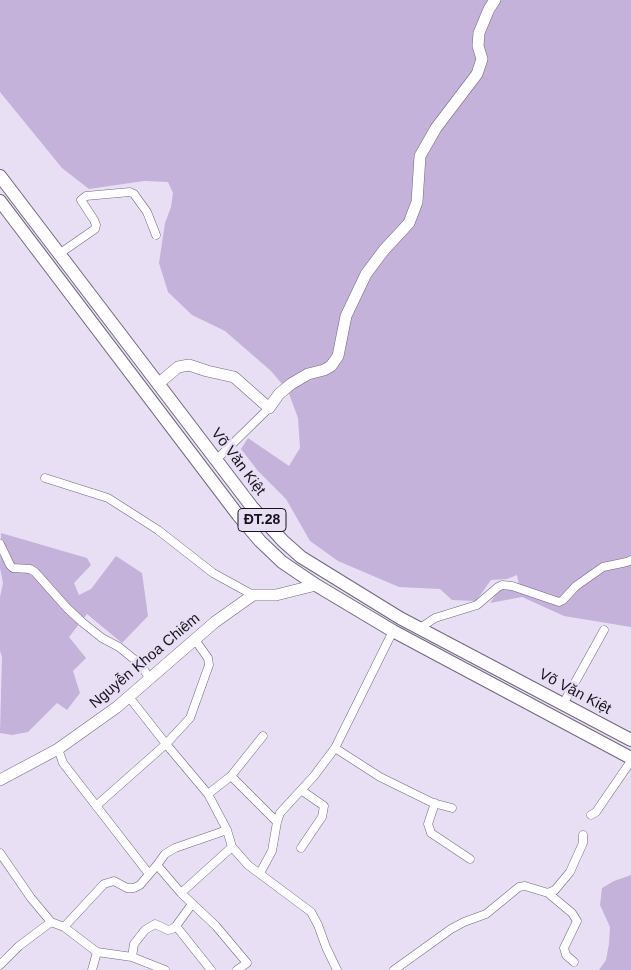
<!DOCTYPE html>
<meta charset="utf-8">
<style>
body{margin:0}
canvas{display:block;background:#e8dff5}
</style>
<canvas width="631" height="970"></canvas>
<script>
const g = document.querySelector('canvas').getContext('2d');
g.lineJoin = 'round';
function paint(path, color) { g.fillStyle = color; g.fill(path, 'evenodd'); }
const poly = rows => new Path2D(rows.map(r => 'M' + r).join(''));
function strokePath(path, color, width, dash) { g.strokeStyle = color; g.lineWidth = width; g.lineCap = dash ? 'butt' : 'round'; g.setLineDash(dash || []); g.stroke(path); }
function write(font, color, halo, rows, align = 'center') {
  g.font = font + ' Arial,sans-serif'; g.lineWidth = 5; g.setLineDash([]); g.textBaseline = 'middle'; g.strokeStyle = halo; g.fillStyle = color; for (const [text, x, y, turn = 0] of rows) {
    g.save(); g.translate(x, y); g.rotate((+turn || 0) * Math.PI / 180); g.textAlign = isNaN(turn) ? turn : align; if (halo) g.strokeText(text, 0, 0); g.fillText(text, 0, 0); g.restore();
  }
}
paint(poly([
 [0,0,631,0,631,627,564,616,522,597,490,603,496,594,508,585,519,585,517,575,507,579,491,580,476,601,452,600,440,589,399,587,338,561,310,541,286,499,258,471,241,449,248,438,289,466,300,448,298,418,288,391,271,371,225,331,192,315,168,292,159,263,165,223,171,207,173,193,168,182,144,181,89,189,62,168,0,92],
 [1,533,87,558,91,565,74,583,79,595,91,589,116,556,142,573,148,616,122,643,87,614,69,637,86,658,73,671,80,693,67,710,57,703,28,732,12,735,0,733,2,657,0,651,0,597,3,583,0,568],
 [631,875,631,970,599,970,606,960,609,944,610,927,600,905,602,888,614,881]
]), '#c4b2da');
const street = poly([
 [59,254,95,229,96,225,94,220,81,200,86,196,130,192,134,194,147,212,156,235],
 [216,460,269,408],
 [45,478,108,498,158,530,213,573,253,595],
 [0,544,10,565,13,568,30,569,35,572,67,608,82,622,102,638,119,647,135,660,142,667,150,679],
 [420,628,435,618,477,605,498,587,502,585,512,586,559,602,563,600,576,586,603,567,627,562,631,560],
 [129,697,166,744,208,794,227,830,232,847,248,865,311,912,318,925,326,947,337,970],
 [563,704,604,630],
 [335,748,380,777,433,803,452,808],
 [58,749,63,763,149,874],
 [231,776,263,736],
 [301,790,324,806,322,817,301,848],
 [208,794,231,776,277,822],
 [435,803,428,824,431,833,470,859],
 [96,806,166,744,190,718,209,665,208,658,195,640],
 [591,815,596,812,631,761],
 [0,853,31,898,51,922,64,927,97,952,132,957,165,970],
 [157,865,165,854,175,848,227,830],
 [260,873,272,851,277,822,280,813,314,776,335,748,393,631],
 [181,893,232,847],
 [548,893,572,913,577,921,564,948,566,955,574,962],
 [176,926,211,970],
 [64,927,104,884,114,881,127,888,134,888,140,885,157,865,181,893,216,926,247,963,237,970],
 [132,957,134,944,145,930,155,924,168,930,172,929,176,926,192,904],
 [0,965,19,946,51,922],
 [92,970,97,952],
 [394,970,451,929,464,922,486,914,519,887,525,886,548,893,555,890,570,872,583,843,583,835]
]);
const secondary = poly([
 [158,384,178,367,189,365,207,371,234,377,269,408,279,394,291,384,308,374,324,370,331,366,338,356,346,316,366,274,384,250,409,223,417,202,420,156,436,128,477,74,482,59,478,46,479,33,489,9,495,0],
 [0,780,58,749,117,707,215,622,253,595,276,595,316,585]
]);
const primary = poly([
 [0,176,252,507,283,541,301,557,400,618,631,740],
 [0,201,238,515,260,541,282,562,316,585,393,631,631,758]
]);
strokePath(street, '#71687c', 9);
strokePath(secondary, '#71687c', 12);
strokePath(primary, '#71687c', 14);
strokePath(street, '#fff', 8);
strokePath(secondary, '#fff', 11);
strokePath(primary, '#fff', 12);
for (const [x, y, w] of [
 [262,520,48]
]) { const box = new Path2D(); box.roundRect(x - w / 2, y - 11.5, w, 23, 4); g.fillStyle = '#e8dff5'; g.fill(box); strokePath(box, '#17131b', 1); }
write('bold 14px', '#17131b', null, [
 ["ĐT.28",262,520]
]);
write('15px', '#17131b', '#e8dff5', [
 ["Võ Văn Kiệt",238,462,53],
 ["Nguyễn Khoa Chiêm",145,661,-40],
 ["Võ Văn Kiệt",575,692,28]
]);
</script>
